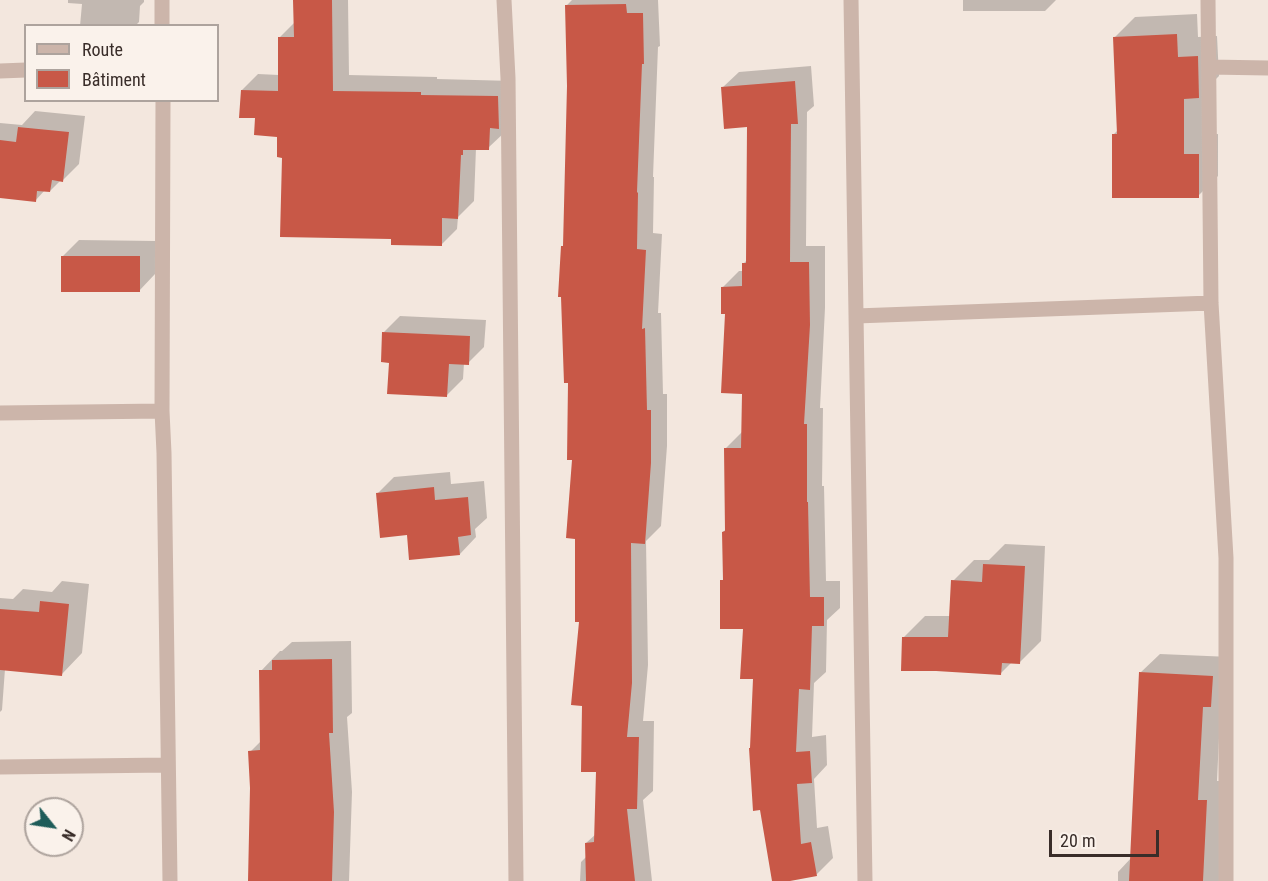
<!DOCTYPE html>
<meta charset="utf-8">
<style>
body{margin:0}
#map{position:relative;width:1268px;height:881px;overflow:hidden;background:#f3e7de;font-family:"Roboto Condensed",sans-serif}
canvas{display:block}
.legend{position:absolute;left:24px;top:24px;width:195px;height:78px;box-sizing:border-box;background:#faf2eb;border:2px solid #ada39d;margin:0;padding:8px 10px;list-style:none;font-size:18px;color:#392d29}
.legend li{display:flex;align-items:center;gap:12px;height:30px}
.legend b{width:30px;border:2px solid #ada39d}
.north{position:absolute;left:24px;top:797px;width:60px;height:60px;box-sizing:border-box;background:#faf2eb;border:2px solid #ada39d;border-radius:50%;rotate:120deg;font-size:16px;font-weight:700;line-height:24px;text-align:center;color:#392d29}
.north::after{content:'';display:block;margin:auto;width:21px;height:27px;background:#1e5c59;clip-path:polygon(50% 0,100% 100%,50% 72%,0 100%)}
.scale{position:absolute;left:1049px;top:830px;width:110px;height:27px;box-sizing:border-box;border:3px solid #392d29;border-top:0;padding-left:8px;font-size:18px;line-height:21px;white-space:nowrap;color:#392d29;-webkit-text-stroke:4px #faf2eb;paint-order:stroke}
</style>
<div id="map">
<canvas width="1268" height="881"></canvas>
<ul class="legend">
<li><b style="height:8px;background:#ccb5aa"></b>Route</li>
<li><b style="height:16px;background:#c85847"></b>Bâtiment</li>
</ul>
<div class="north">N</div>
<div class="scale">20 m</div>
</div>
<script>
const g = document.querySelector('canvas').getContext('2d');
g.lineJoin = 'round';
function paint(path, color) { g.fillStyle = color; g.fill(path, 'evenodd'); }
const poly = rows => new Path2D(rows.map(r => 'M' + r).join(''));
function strokePath(path, color, width, dash) { g.strokeStyle = color; g.lineWidth = width; g.lineCap = dash ? 'butt' : 'round'; g.setLineDash(dash || []); g.stroke(path); }
paint(poly([
 [68,0,144,0,144,2,140,6,139,22,135,26,80,26,82,4,68,3],
 [296,0,348,0,349,75,437,77,437,79,514,81,505,132,488,148,476,148,474,201,458,217,457,229,441,245,284,156,279,135,256,117,242,90,258,74,279,75,279,38,295,22],
 [572,0,658,0,660,46,658,47,653,177,654,177,653,233,662,234,658,313,661,313,663,394,667,394,667,446,661,526,646,541,648,665,643,721,654,721,653,791,643,800,652,881,580,881,581,862,587,856,586,843,596,834,597,771,584,705,574,459,562,247,565,244,568,86,566,6],
 [963,0,1056,0,1045,11,963,11],
 [1197,14,1198,37,1217,36,1219,76,1203,92,1204,135,1218,134,1218,176,1198,196,1114,134,1118,130,1115,37,1135,17],
 [811,66,814,106,807,112,806,246,825,246,825,308,820,408,823,408,822,486,824,486,826,581,840,581,840,608,827,620,826,672,814,683,812,737,826,735,827,765,814,779,817,828,828,826,833,858,817,874,782,881,774,881,755,678,744,627,722,581,724,578,723,532,726,529,726,448,743,431,744,392,726,312,723,287,739,271,743,271,743,264,748,259,748,126,722,88,739,72],
 [35,111,85,116,79,164,63,180,61,180,50,191,45,190,35,201,0,197,0,123,22,125],
 [79,240,156,241,155,274,139,291,63,256],
 [400,316,486,320,484,347,468,363,464,363,463,379,447,395,383,333],
 [450,472,451,484,484,481,487,518,475,529,476,537,460,554,408,533,377,494,394,477],
 [1005,544,1045,546,1041,641,1020,662,1012,662,1001,673,903,638,925,616,951,616,953,581,974,560,989,560],
 [62,581,89,584,82,653,62,674,5,669,2,710,0,712,0,598,13,599,23,589,52,592],
 [351,641,352,713,347,717,352,792,349,881,249,881,252,788,250,752,262,740,261,671,280,651,282,651,292,642],
 [1160,654,1231,657,1221,695,1217,781,1225,781,1223,881,1118,881,1118,872,1132,857,1140,673]
]), '#0003');
paint(poly([
 [293,0,332,0,333,91,421,92,421,95,498,96,499,129,490,128,489,150,463,150,463,155,461,155,458,219,442,218,442,246,391,245,391,239,280,237,282,158,277,157,277,137,254,135,255,118,239,118,241,90,278,91,278,37,294,37],
 [626,4,627,13,643,13,644,64,642,64,637,192,638,193,637,249,646,250,642,329,645,328,647,410,651,410,651,463,645,544,631,543,632,683,627,737,639,737,637,809,627,809,635,881,586,881,585,843,594,842,596,772,581,772,582,706,571,705,579,622,575,622,575,539,566,538,572,460,567,460,568,383,564,383,561,297,558,297,561,246,563,246,567,86,565,5],
 [1177,34,1178,57,1198,56,1199,98,1184,99,1184,154,1199,154,1199,198,1112,198,1112,134,1117,134,1113,37],
 [795,81,798,124,791,124,790,262,809,262,810,325,804,424,807,424,807,502,808,502,810,597,824,597,824,626,812,626,810,690,799,689,796,752,810,751,812,783,797,784,801,844,811,842,817,876,790,881,772,881,760,810,753,811,749,748,750,748,753,679,740,679,743,629,720,629,720,580,723,580,722,532,725,531,724,448,741,448,742,394,721,393,725,314,721,314,721,287,742,286,742,263,746,263,747,127,724,129,721,87],
 [18,127,69,132,63,182,52,180,50,192,37,191,36,202,0,198,0,140,16,142],
 [61,256,140,256,140,292,61,292],
 [382,332,470,336,469,365,449,364,447,397,387,394,389,363,381,362],
 [434,487,435,500,468,497,471,535,458,537,460,555,409,560,407,535,380,538,376,493],
 [983,564,1025,566,1020,664,1002,663,1001,675,936,671,901,671,902,637,948,637,951,580,982,582],
 [40,601,69,604,62,676,0,670,0,609,39,612],
 [332,659,333,733,329,733,334,812,332,881,248,881,250,788,248,751,260,750,259,670,272,670,272,660],
 [1139,672,1213,676,1211,707,1203,707,1198,800,1207,800,1203,881,1129,881]
]), '#c85847');
strokePath(poly([
 [162,0,162,26],
 [504,0,508,78,516,881],
 [851,0,865,881],
 [1208,0,1211,303,1226,558,1226,881],
 [1209,67,1268,68],
 [0,71,26,70],
 [163,100,162,411,164,453,170,881],
 [856,316,1211,303],
 [0,413,162,411],
 [0,767,168,765]
]), '#ccb5aa', 15);
</script>
